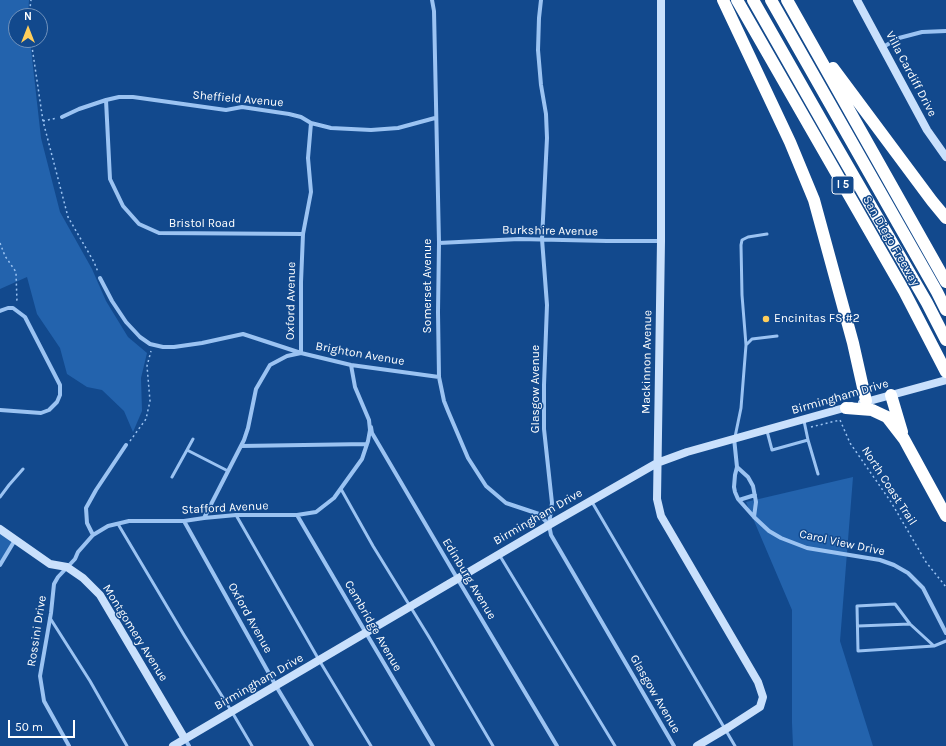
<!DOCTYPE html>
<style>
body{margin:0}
#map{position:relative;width:946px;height:746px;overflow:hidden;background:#12498d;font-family:Karla,sans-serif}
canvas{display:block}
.north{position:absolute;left:8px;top:8px;width:40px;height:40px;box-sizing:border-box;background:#12498d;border:1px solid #7192bb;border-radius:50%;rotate:0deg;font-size:11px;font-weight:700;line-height:16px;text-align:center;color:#fff}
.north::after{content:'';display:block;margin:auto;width:14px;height:18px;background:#ffce5b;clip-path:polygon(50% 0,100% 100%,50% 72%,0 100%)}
.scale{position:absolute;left:8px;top:720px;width:67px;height:18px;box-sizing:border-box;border:2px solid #fff;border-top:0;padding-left:5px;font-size:12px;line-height:14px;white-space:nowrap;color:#fff;-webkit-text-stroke:3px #12498d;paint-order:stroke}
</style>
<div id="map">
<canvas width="946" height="746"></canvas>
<div class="north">N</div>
<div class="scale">50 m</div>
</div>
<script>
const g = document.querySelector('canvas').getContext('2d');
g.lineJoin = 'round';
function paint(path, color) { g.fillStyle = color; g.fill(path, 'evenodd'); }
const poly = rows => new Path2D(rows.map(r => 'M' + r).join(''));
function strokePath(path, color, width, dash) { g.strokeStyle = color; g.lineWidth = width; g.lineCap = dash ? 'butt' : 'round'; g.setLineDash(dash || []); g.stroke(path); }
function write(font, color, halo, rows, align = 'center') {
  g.font = font + ' Karla,sans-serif'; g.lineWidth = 3; g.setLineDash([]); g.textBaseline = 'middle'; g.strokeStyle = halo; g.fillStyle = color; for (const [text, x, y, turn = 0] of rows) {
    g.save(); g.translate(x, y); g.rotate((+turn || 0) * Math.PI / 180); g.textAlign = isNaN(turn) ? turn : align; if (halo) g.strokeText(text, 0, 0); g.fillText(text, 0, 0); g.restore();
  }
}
paint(poly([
 [0,0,29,0,28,16,16,16,16,40,30,40,41,138,60,212,92,269,106,301,128,337,147,353,141,378,142,411,133,432,124,411,102,390,87,387,67,374,60,348,37,314,27,277,0,289],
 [853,477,840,641,873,746,793,746,792,723,792,610,746,502],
 [0,530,14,539,0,565]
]), '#2363ad');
strokePath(poly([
 [29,16,31,0],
 [31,40,43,121,68,217,94,262,98,272],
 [43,121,57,118],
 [0,243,5,256,16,272,17,303],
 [811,427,840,420,850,443,891,502,926,562,946,587],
 [130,441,146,419,150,401,147,366,151,351]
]), '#9bc3f2', 1.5, [2, 3]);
strokePath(poly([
 [746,345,752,339,777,336],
 [767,431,772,450,808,440,804,421],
 [735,437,741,408,746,345,742,295,741,245,742,240,748,237,767,234],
 [193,439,187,450,228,471],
 [808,440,818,474],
 [172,477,187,450],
 [341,489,373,546,429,637,493,746],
 [0,497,9,485,23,469],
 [592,502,735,746],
 [236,515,319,660,371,746],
 [118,524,184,635,232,712,252,746],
 [500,556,615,746],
 [50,618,90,681,127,746],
 [858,626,910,624],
 [934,646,910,624,895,604,857,606,858,651,934,646,946,641]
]), '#9bc3f2', 3);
strokePath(poly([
 [432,0,434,11,439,243,438,312,439,377,444,401,448,411,468,458,486,486,506,503,539,514,549,525],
 [541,0,539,18,538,50,541,85,546,114,547,138,542,239,547,305,544,385,544,429,552,503,549,525,551,535,674,746],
 [883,47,899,38,922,32,946,31],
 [106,100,110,179,123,206,139,224,159,233,303,234],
 [62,117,79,109,106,100,119,97,133,97,226,110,242,107,289,114,301,117,311,123,331,128,371,130,398,128,435,118],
 [439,243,519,239,607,241,661,241],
 [100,278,112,301,126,322,140,337,150,344,163,347,174,347,202,343,243,334,301,353,351,365,439,377],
 [0,311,8,308,13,308,25,317,60,385,60,395,57,402,49,410,41,413,0,410],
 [351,365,355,387,369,420],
 [371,427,372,433,457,578,557,746],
 [734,438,737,467,735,475,734,487,735,492,738,499,754,517,769,531,781,538,807,548,880,560,894,565,908,573,923,588,946,633],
 [241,446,367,444],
 [737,467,748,477,753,486,756,502,754,517],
 [739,500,755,495],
 [297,515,366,633,433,746],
 [204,518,244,440,248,428,256,389,270,365,287,356,301,353,301,282,303,234,311,192,308,158,311,123],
 [184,521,276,686,312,746],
 [93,535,87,523,86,508,96,490,126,445],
 [0,565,15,540],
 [185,739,189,746],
 [69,746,44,701,40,676,51,613,54,584,58,577,75,559,78,552,93,535,108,526,129,521,184,521,204,518,236,515,297,515,316,512,334,498,362,459,368,441,370,430,369,420]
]), '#9bc3f2', 4);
strokePath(poly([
 [661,0,661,241,657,499,661,516,758,682,763,697,760,707,729,727,697,746],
 [857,0,927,130,946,157],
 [862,403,946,380],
 [0,529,50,564,67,567,83,578,100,595,185,739],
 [173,746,554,522,657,463,687,452,851,406]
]), '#c9e0fc', 8);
strokePath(poly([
 [723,0,790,142,814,200,853,343,866,401],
 [737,0,904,291,946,372],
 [753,0,831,137,927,303,946,340],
 [771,0,937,292,946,310],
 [787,0,946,282],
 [833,68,932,201,946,218],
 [891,395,902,432],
 [846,408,872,410,887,417,904,439,946,516]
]), '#fff', 12);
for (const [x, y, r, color] of [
 [766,319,4,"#ffce5b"]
]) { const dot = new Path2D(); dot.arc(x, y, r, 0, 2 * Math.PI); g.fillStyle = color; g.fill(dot); strokePath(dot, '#12498d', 1.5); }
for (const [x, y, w] of [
 [843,185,22]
]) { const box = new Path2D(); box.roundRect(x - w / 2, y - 9, w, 18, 3); g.fillStyle = '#12498d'; g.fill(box); strokePath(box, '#fff', 1); }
write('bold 11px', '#fff', null, [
 ["I 5",843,185]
]);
write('12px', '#fff', '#12498d', [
 ["Villa Cardiff Drive",911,74,62],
 ["Sheffield Avenue",238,99,5],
 ["Bristol Road",202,224],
 ["Burkshire Avenue",550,231,1],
 ["San Diego Freeway",891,241,60],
 ["Somerset Avenue",428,286,-90],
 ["Oxford Avenue",291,301,-89],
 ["Brighton Avenue",360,354,10],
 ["Mackinnon Avenue",647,362,-89],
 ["Glasgow Avenue",536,389,-90],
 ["Birmingham Drive",840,397,-16],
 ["North Coast Trail",889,486,57],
 ["Stafford Avenue",225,508,-3],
 ["Birmingham Drive",538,517,-30],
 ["Carol View Drive",842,543,12],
 ["Edinburg Avenue",469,579,59],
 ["Oxford Avenue",250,618,61],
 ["Cambridge Avenue",373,626,60],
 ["Rossini Drive",37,631,-81],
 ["Montgomery Avenue",135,633,58],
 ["Birmingham Drive",259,682,-30],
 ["Glasgow Avenue",655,694,60]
]);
write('12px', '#fff', '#12498d', [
 ["Encinitas FS #2",774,319]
], 'left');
</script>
